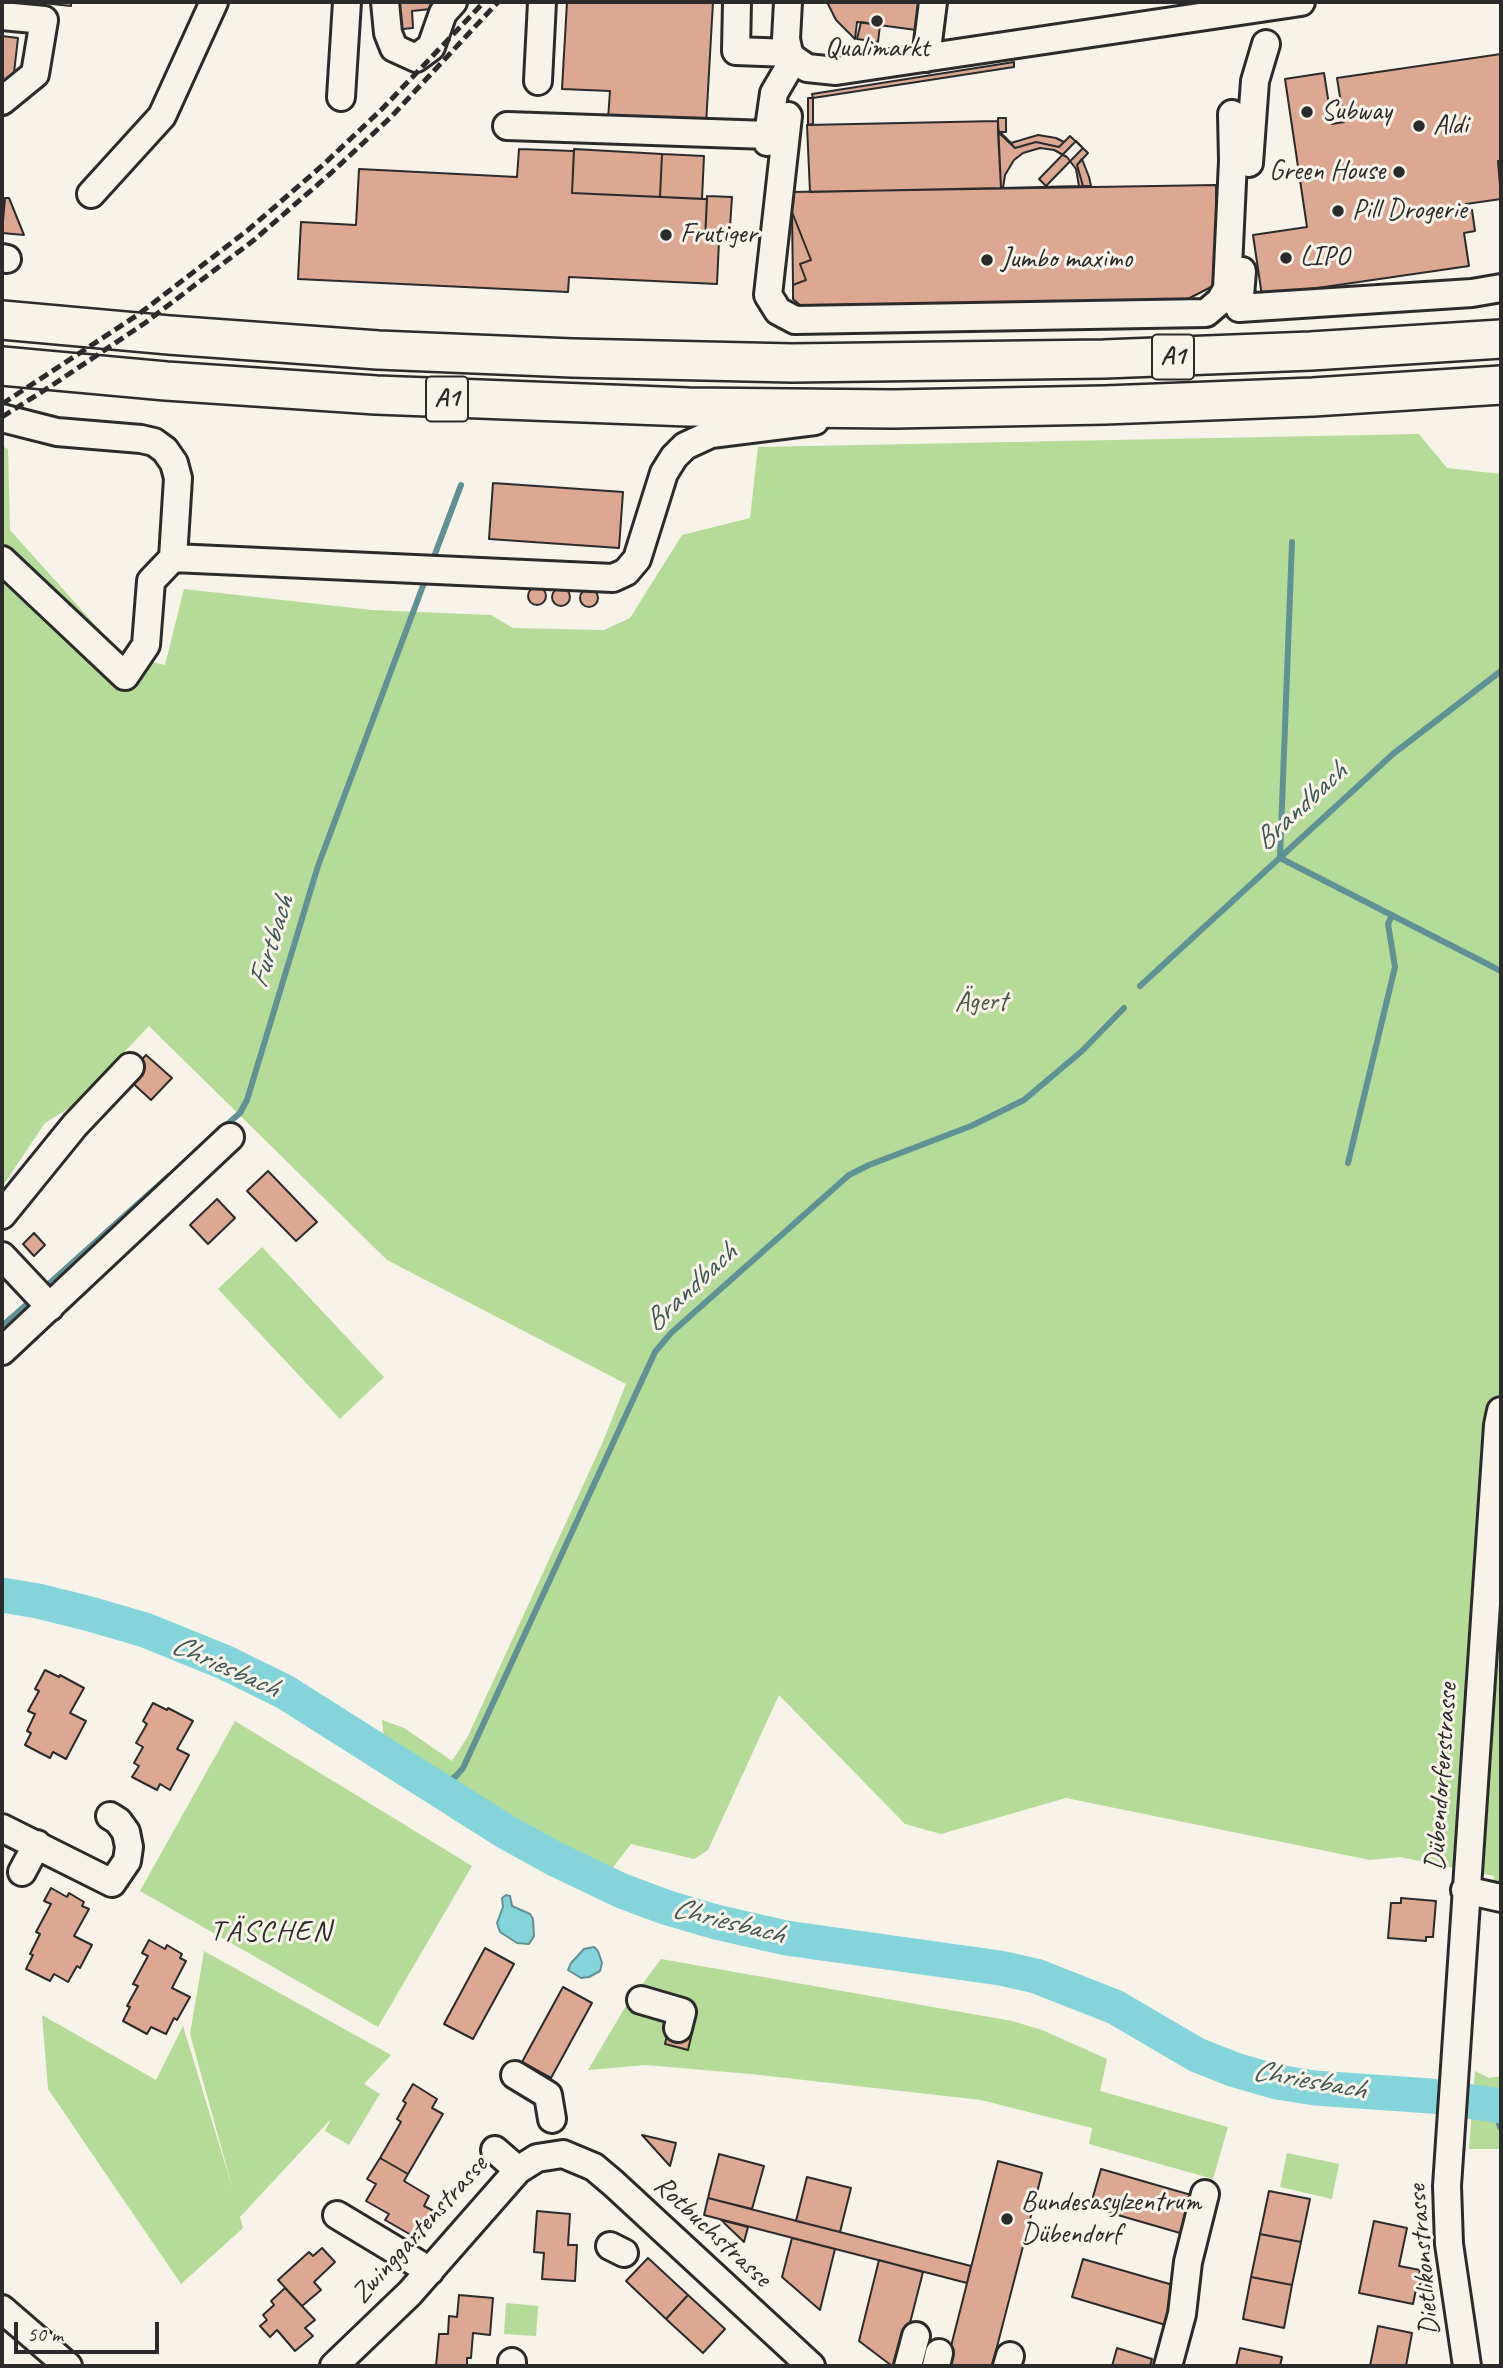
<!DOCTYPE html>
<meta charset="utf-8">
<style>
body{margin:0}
#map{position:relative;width:1503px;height:2368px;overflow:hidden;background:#f7f3e8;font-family:Caveat,sans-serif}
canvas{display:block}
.frame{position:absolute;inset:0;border:4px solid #2b2b2b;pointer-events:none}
.scale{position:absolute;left:14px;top:2322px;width:145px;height:32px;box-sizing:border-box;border:4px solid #2b2b2b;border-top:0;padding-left:9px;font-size:21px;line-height:24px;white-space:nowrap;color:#2b2b2b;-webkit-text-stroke:5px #f7f3e8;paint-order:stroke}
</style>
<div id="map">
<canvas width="1503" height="2368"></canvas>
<div class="frame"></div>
<div class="scale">50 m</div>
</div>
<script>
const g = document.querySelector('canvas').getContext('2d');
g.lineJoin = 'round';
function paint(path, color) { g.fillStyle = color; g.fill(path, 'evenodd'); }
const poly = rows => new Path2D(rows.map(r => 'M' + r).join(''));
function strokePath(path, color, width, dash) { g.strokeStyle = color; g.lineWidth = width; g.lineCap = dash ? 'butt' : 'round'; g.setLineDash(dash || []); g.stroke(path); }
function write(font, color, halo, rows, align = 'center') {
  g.font = font + ' Caveat,sans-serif'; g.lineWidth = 6; g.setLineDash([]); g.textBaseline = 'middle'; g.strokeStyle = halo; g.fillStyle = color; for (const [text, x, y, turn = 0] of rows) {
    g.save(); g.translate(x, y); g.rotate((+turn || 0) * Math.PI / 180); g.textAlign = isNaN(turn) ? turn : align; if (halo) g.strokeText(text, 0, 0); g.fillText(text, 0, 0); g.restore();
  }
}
paint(poly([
 [1419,434,1447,468,1501,474,1501,1890,1492,1889,1494,1876,1400,1857,1370,1860,1066,1798,941,1834,905,1824,779,1695,708,1850,694,1859,631,1844,611,1870,493,1811,384,1738,382,1720,404,1728,452,1761,468,1736,602,1444,626,1384,387,1260,149,1026,74,1105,45,1123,2,1187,2,446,8,449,10,530,122,655,165,665,184,589,372,610,491,615,513,628,604,630,630,618,682,535,750,518,758,447],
 [262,1247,384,1377,340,1419,218,1289],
 [235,1721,472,1866,378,2027,140,1891],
 [204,1951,391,2055,364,2084,380,2094,349,2145,325,2131,331,2119,240,2217,243,2228,181,2284,48,2089,42,2015,156,2080,183,2026,233,2190,190,2034],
 [661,1959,1012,2021,1042,2030,1107,2059,1100,2091,1228,2127,1213,2179,1089,2144,1092,2128,981,2100,751,2074,645,2065,588,2070,624,2009],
 [1475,2071,1489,2078,1501,2076,1501,2149,1469,2149],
 [1287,2153,1339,2164,1332,2199,1280,2187],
 [506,2303,538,2306,536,2336,504,2334]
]), '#b4db97');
const water = poly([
 [506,1895,510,1896,512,1906,530,1914,533,1919,534,1936,529,1944,517,1943,500,1932,497,1923,503,1907,502,1898,506,1895],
 [594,1947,598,1951,602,1963,600,1971,589,1977,581,1978,568,1970,571,1963,584,1949,594,1947]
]);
paint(water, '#84d5db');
strokePath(water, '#609195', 2);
strokePath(poly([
 [1292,542,1280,858,1501,971],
 [432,562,461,485],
 [1140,986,1393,754,1501,671],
 [222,1129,240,1113,247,1100,318,866,427,575],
 [1348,1163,1395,967,1388,924,1392,915],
 [42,1290,169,1176],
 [2,1326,34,1298],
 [438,1789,456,1776,463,1768,655,1352,671,1333,849,1175,869,1165,971,1126,1024,1100,1082,1051,1124,1008],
 [1494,2105,1500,2127]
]), '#609195', 6);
strokePath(poly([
 [2,1595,38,1601,90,1614,145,1630,224,1662,285,1692,506,1832,555,1859,622,1891,668,1908,716,1922,786,1938,1000,1968,1036,1976,1115,2007,1197,2055,1235,2070,1277,2082,1315,2088,1431,2096,1501,2106]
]), '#84d5db', 35);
const building = poly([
 [33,2,71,2,71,6,33,2],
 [391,2,431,2,431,9,412,11,413,28,393,30,391,2],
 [567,2,713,2,706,125,608,119,610,91,562,89,567,2],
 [827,2,919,2,916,30,857,22,855,39,836,20,827,2],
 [861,22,880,25,878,42,857,39,861,22],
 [2,36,18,38,12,90,2,89,2,36],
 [1501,54,1501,161,1498,161,1501,199,1466,204,1467,210,1472,210,1475,231,1464,233,1469,266,1262,296,1253,235,1307,227,1285,79,1324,73,1332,124,1344,122,1337,78,1501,54],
 [1014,62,1014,67,813,98,812,94,1014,62],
 [808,98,813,98,813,124,808,125,808,98],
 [998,118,1006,118,1006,132,998,132,998,118],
 [998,121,1001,188,810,192,807,125,998,121],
 [998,130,1011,143,1038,135,1056,138,1064,142,1059,147,1036,142,1015,148,998,130],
 [998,132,1015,148,1036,142,1059,147,1070,136,1088,153,1077,165,1083,186,1001,188,998,132],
 [1076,141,1083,148,1046,186,1039,179,1076,141],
 [1040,148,1054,150,1067,157,1076,169,1079,186,1003,188,1005,175,1014,160,1023,153,1040,148],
 [519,149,574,151,572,193,707,199,705,241,719,241,717,284,569,277,568,292,298,279,301,222,356,225,359,169,517,177,519,149],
 [574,149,662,154,660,197,572,193,574,149],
 [662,154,704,156,702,199,660,197,662,154],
 [1082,159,1089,177,1091,186,1083,186,1077,165,1082,159],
 [1216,185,1217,284,1178,304,808,312,793,299,793,285,806,280,800,264,811,260,792,212,791,192,1216,185],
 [707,196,732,197,729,242,705,241,707,196],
 [5,198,9,198,24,235,2,233,5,198],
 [792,212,811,260,800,264,806,280,793,285,792,212],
 [493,483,623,492,619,548,489,539,493,483],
 '528 596a9 9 0 1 1 18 0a9 9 0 1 1-18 0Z',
 '552 597a9 9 0 1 1 18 0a9 9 0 1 1-18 0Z',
 '580 598a9 9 0 1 1 18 0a9 9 0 1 1-18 0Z',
 [146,1055,172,1078,151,1100,126,1077,146,1055],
 [268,1171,317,1222,296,1241,247,1191,268,1171],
 [217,1199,235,1218,208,1244,190,1225,217,1199],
 [34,1233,45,1245,34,1256,23,1244,34,1233],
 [45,1670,59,1677,60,1675,84,1688,70,1713,86,1721,66,1759,53,1752,50,1758,25,1745,31,1733,27,1731,35,1714,28,1711,39,1691,35,1689,45,1670],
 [153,1703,167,1710,168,1708,193,1721,177,1749,189,1755,170,1790,160,1784,157,1790,132,1777,139,1766,134,1763,143,1747,136,1743,147,1724,143,1721,153,1703],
 [51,1888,67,1897,69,1893,84,1902,82,1906,89,1909,74,1936,92,1945,80,1968,77,1966,68,1982,54,1974,50,1981,26,1969,33,1955,30,1954,40,1934,36,1932,51,1904,44,1901,51,1888],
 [1401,1898,1436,1901,1433,1937,1426,1937,1426,1941,1388,1938,1391,1903,1401,1903,1401,1898],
 [149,1940,165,1949,167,1945,182,1954,180,1958,186,1961,172,1988,190,1997,177,2020,174,2018,166,2034,151,2027,147,2034,123,2021,130,2007,127,2006,138,1986,133,1984,148,1956,142,1953,149,1940],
 [485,1948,514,1964,473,2039,444,2024,485,1948],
 [563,1987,592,2003,551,2078,522,2062,563,1987],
 [669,2027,692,2033,688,2050,665,2044,669,2027],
 [413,2084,437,2099,432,2108,443,2114,408,2174,380,2158,401,2122,397,2119,406,2103,403,2101,413,2084],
 [642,2135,676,2143,670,2166,642,2135],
 [719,2154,764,2166,752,2209,708,2198,719,2154],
 [380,2158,408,2174,404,2181,429,2196,424,2206,434,2211,418,2239,385,2220,389,2214,366,2201,376,2184,367,2179,380,2158],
 [998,2161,1042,2173,992,2366,946,2366,998,2161],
 [1101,2169,1198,2197,1187,2235,1090,2207,1101,2169],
 [807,2177,851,2188,840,2232,796,2221,807,2177],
 [1269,2191,1310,2199,1301,2242,1260,2234,1269,2191],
 [708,2198,971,2266,967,2283,704,2215,708,2198],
 [537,2211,570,2214,568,2245,577,2245,575,2281,542,2279,544,2253,534,2252,537,2211],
 [721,2220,748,2227,744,2242,721,2220],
 [1374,2221,1407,2228,1399,2266,1420,2270,1413,2304,1359,2293,1374,2221],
 [1260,2234,1301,2242,1292,2285,1251,2277,1260,2234],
 [792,2238,835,2249,820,2310,782,2277,792,2238],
 [322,2248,335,2262,314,2282,321,2290,302,2306,278,2280,309,2252,313,2256,322,2248],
 [648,2258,688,2295,666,2319,626,2281,648,2258],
 [1083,2259,1180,2287,1169,2326,1072,2297,1083,2259],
 [879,2260,923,2272,899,2366,892,2366,859,2341,879,2260],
 [1251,2277,1292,2285,1284,2328,1243,2319,1251,2277],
 [285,2288,315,2320,305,2328,313,2336,295,2351,277,2330,270,2337,260,2326,267,2320,263,2315,274,2305,271,2301,285,2288],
 [459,2295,493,2298,490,2335,473,2333,471,2358,467,2358,467,2366,436,2366,439,2334,448,2334,449,2316,457,2317,459,2295],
 [688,2295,725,2329,703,2353,666,2319,688,2295],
 [1378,2326,1412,2333,1406,2366,1370,2366,1378,2326],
 [1117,2348,1152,2359,1150,2366,1112,2366,1117,2348],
 [1240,2348,1282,2357,1280,2366,1236,2366,1240,2348]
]);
paint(building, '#dda892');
strokePath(building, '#2b2b2b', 2);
const minor = poly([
 [385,2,388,33,394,48,416,58,431,47,443,13,453,2],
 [737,2,736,51,789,53],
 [788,2,786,39,789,53,794,59,807,68,836,71,1301,2],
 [2,16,44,20,35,74,2,101],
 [926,58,933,2],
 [538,81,542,2],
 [341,97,347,2],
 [788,116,768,295,778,311,795,320,1206,313,1220,301,1227,289,1233,161,1232,114],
 [507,126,768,135],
 [767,142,774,93,794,59],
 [1249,163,1255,81,1266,44],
 [91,194,162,116,214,2],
 [2,258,7,259],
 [1242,271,1239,308,1472,293,1501,288],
 [2,418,57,432,141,439,154,442,165,450,174,463,178,478,173,558,613,578,626,572,637,559,664,473,674,457,685,446,711,434,815,421],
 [2,560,125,676,146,645,151,581,173,558],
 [2,1215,75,1125,130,1067],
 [2,1256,50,1307],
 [2,1351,230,1137],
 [2,1828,112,1883,127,1861,129,1847,126,1832,118,1821,110,1816],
 [22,1872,37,1844],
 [1465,1890,1501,1898],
 [641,2000,682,2012,678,2028],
 [515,2075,548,2095,552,2119],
 [495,2150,518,2170],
 [337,2215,430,2271],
 [610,2246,624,2253],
 [2,2309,68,2366],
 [334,2366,410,2293,518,2170,537,2158,563,2154,594,2167,613,2183,811,2366],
 [512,2366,512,2362],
 [908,2366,916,2336],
 [936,2366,939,2353],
 [1007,2366,1010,2356],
 [1168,2366,1182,2314,1188,2262,1205,2194],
 [1467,2366,1449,2244,1447,2186,1498,1425,1501,1411]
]);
const highway = poly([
 [2,320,169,335,378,350,572,358,792,363,1104,359,1311,351,1501,339],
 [2,366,166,381,376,395,688,407,894,409,1105,405,1313,397,1501,385]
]);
strokePath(minor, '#2b2b2b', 32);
strokePath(highway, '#2b2b2b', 42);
strokePath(minor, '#f7f3e8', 26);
strokePath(highway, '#f7f3e8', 37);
strokePath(poly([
 [2,404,139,314,248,230,324,164,382,109,484,2],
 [2,417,54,384,145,323,254,240,331,173,391,117,498,2]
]), '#2b2b2b', 5, [10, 5]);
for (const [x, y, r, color] of [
 [877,21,7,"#2b2b2b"],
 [1307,112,7,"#2b2b2b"],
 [1419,126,7,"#2b2b2b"],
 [1399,172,7,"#2b2b2b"],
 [1338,211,7,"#2b2b2b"],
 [666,235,7,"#2b2b2b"],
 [1286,258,7,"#2b2b2b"],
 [987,260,7,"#2b2b2b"],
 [1007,2219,7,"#2b2b2b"]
]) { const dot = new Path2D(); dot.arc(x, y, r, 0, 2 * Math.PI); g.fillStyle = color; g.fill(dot); strokePath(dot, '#f7f3e8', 2.5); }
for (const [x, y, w] of [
 [1173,357,42],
 [447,399,42]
]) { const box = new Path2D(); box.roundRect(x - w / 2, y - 22.5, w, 45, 5); g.fillStyle = '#f7f3e8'; g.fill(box); strokePath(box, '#2b2b2b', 2); }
write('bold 26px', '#2b2b2b', null, [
 ["A1",1173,357],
 ["A1",447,399]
]);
write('28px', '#2b2b2b', '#f7f3e8', [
 ["Qualimarkt",877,49,"center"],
 ["Subway",1321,112],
 ["Aldi",1433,126],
 ["Green House",1385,172,"right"],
 ["Pill Drogerie",1352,211],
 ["Frutiger",680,235],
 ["LIPO",1300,258],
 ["Jumbo maximo",1001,260],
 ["Bundesasylzentrum",1021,2203],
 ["Dübendorf",1021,2235]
], 'left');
write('28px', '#4d5746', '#f7f3e8', [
 ["Ägert",981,1003]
]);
write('28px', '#2b2b2b', '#f7f3e8', [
 ["Dübendorferstrasse",1442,1777,-86],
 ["Zwinggartenstrasse",420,2230,-48],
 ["Rotbuchstrasse",712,2232,43],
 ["Dietlikonstrasse",1424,2260,-95]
]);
write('italic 30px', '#415657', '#f7f3e8', [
 ["Brandbach",1301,807,-43],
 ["Furtbach",272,942,-73],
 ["Brandbach",691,1288,-43],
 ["Chriesbach",225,1667,24],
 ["Chriesbach",728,1922,14],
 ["Chriesbach",1309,2081,10]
]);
g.letterSpacing = '2px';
write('30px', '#2b2b2b', '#f7f3e8', [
 ["TÄSCHEN",271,1932]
]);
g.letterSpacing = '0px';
</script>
